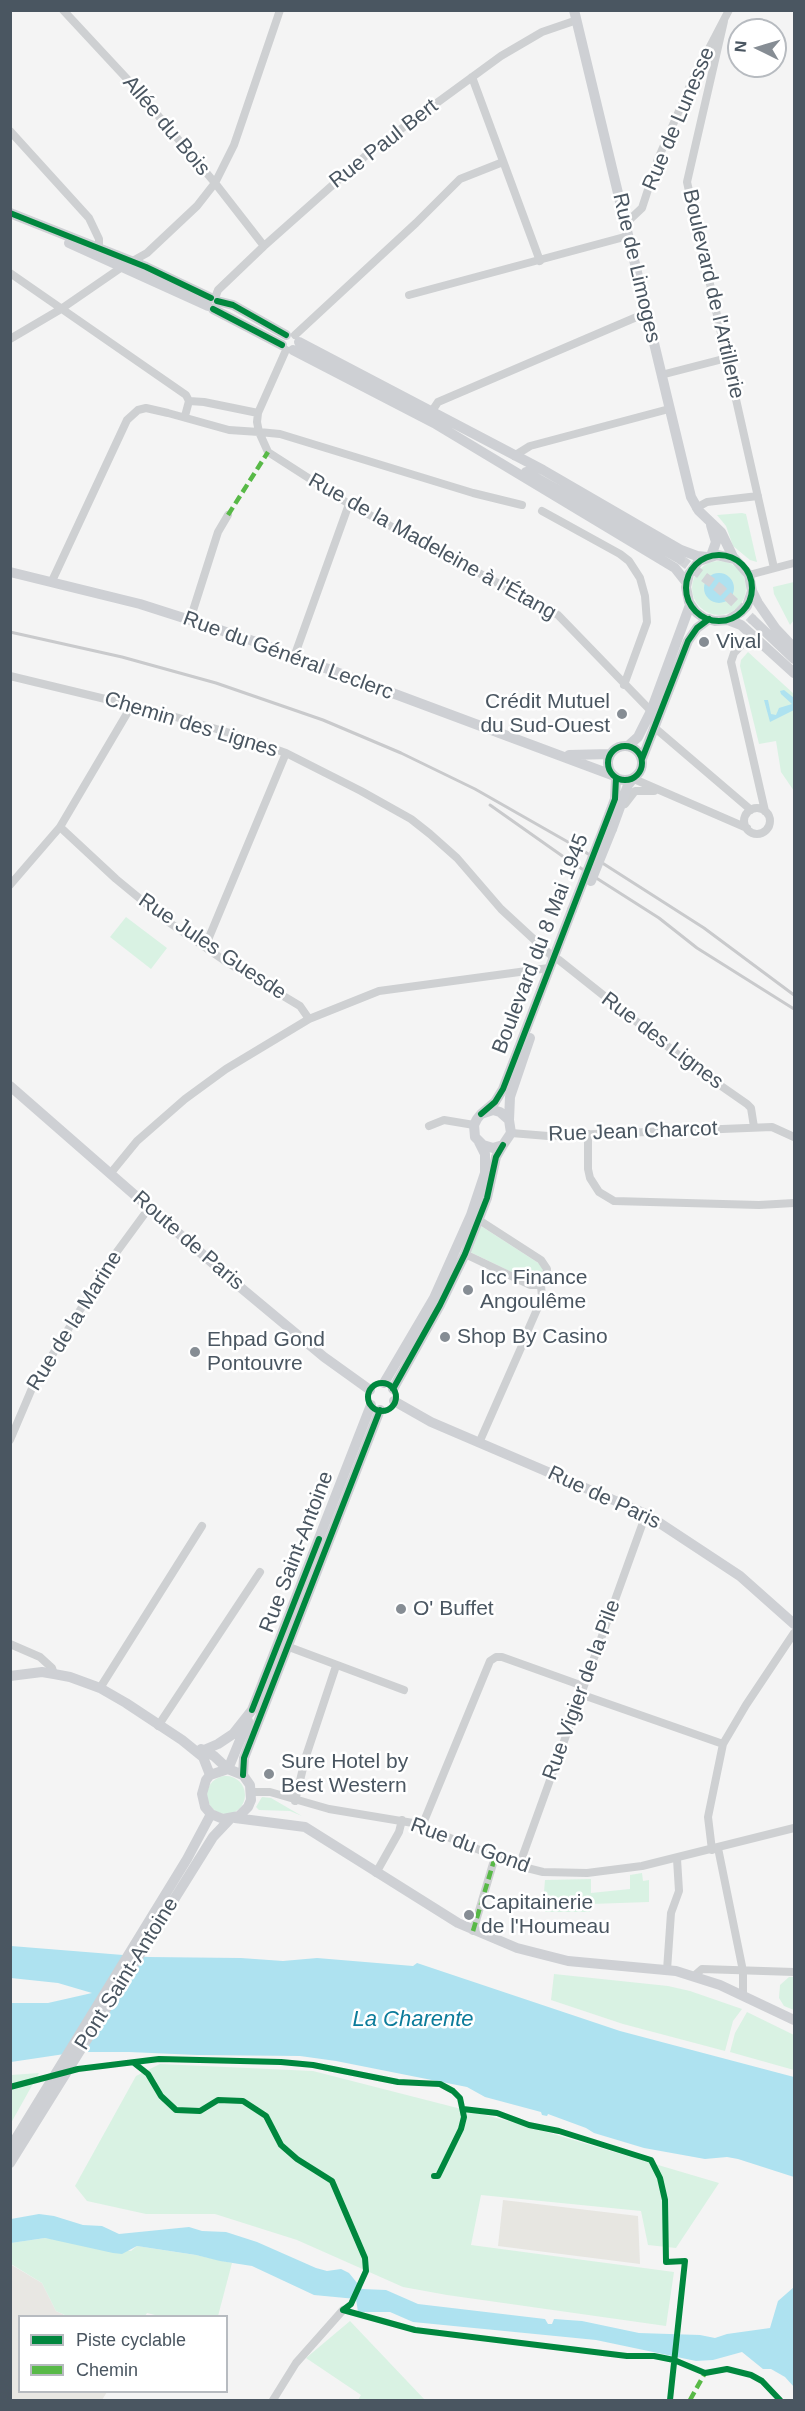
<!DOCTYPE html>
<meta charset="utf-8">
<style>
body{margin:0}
#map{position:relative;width:805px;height:2411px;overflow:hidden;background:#f4f4f4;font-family:Arial,sans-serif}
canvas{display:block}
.frame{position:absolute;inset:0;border:12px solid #4a5661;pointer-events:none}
.legend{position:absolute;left:18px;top:2315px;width:210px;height:78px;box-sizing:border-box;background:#fff;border:2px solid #b7bbc0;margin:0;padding:8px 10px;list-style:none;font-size:18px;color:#4a5661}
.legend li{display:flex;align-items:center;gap:12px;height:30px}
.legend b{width:30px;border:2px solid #b7bbc0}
.north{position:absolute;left:727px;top:18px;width:60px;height:60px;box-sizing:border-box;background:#fff;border:2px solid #b7bbc0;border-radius:50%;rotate:275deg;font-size:16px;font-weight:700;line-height:24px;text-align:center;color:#4a5661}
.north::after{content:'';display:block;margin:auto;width:21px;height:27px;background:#868d94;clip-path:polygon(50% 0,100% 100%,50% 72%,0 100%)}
</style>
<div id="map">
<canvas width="805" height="2411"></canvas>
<div class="frame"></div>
<ul class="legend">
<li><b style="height:8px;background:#00873e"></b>Piste cyclable</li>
<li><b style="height:8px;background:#58b947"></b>Chemin</li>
</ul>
<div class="north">N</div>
</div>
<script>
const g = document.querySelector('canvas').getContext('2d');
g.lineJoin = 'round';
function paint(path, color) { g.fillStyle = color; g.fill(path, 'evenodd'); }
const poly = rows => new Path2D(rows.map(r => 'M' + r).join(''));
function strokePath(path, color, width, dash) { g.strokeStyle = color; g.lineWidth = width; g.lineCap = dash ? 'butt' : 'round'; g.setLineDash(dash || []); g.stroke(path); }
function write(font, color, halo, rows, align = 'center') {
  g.font = font + ' Arial,sans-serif'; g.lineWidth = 5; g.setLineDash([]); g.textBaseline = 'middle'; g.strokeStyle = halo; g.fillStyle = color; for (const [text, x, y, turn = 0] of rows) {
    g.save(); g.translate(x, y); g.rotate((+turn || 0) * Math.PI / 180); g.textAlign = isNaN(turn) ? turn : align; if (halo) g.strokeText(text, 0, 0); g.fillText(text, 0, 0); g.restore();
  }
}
paint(poly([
 [10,2264,42,2283,56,2311,67,2316,20,2316,20,2392,107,2392,102,2400,11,2400]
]), '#e8e7e3');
paint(poly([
 [742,513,746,514,757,562,750,560,733,546,726,526,717,515],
 '692 588a27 27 0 1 1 54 0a27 27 0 1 1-54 0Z',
 [794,582,794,620,790,625,774,594,773,587],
 [748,652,794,694,794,791,781,772,776,741,759,744,740,666,741,660],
 [126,917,167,948,151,969,110,937],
 [481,1226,540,1264,543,1268,541,1277,534,1281,528,1280,470,1252],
 '207 1795a19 19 0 1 1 38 0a19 19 0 1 1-38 0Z',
 [262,1797,271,1798,302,1816,290,1811,259,1810,256,1807],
 [642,1873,643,1881,649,1880,649,1902,591,1904,590,1912,545,1912,546,1904,543,1904,545,1880,591,1879,591,1893,630,1889,630,1875],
 [554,1974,668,1986,690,1991,742,2009,733,2021,725,2051,623,2024,551,2000],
 [789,1977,794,1977,794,2010,784,2006,779,1998,780,1985],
 [747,2012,794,2035,794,2070,730,2052,735,2033],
 [160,2064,313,2071,516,2123,719,2183,676,2248,648,2245,641,2211,481,2195,471,2245,674,2272,666,2326,447,2295,403,2287,297,2240,215,2214,146,2214,87,2201,75,2186,136,2076],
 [39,2073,11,2123,11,2075],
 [45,2238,131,2251,137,2246,196,2255,232,2263,218,2316,159,2316,147,2313,145,2316,67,2316,56,2311,42,2283,11,2264,10,2243],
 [350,2321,425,2400,358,2400,361,2395,306,2358]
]), '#d9f2e3');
paint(poly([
 [503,2200,638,2216,640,2264,498,2246]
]), '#e7e6e1');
paint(poly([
 '704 588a15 15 0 1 1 30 0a15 15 0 1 1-30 0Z',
 [784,690,794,698,794,710,770,722,764,700,768,700,771,714,776,715,779,708,792,704,781,694,780,691],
 [11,1946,148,1957,241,1958,283,1961,317,1958,413,1966,417,1963,620,2031,794,2077,794,2177,738,2159,727,2157,705,2159,644,2148,594,2133,586,2128,548,2114,547,2116,542,2115,541,2112,485,2097,467,2087,336,2061,300,2056,197,2055,129,2052,78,2052,11,2062,11,2003,48,2003,92,1993,58,1983,11,1978],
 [39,2214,54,2216,83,2225,102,2226,119,2234,189,2227,202,2231,226,2232,257,2242,316,2268,327,2271,341,2269,349,2273,362,2289,386,2290,418,2304,545,2319,548,2324,552,2324,554,2319,582,2321,639,2333,700,2335,715,2338,727,2334,770,2328,778,2301,794,2287,794,2387,785,2377,771,2369,763,2369,742,2352,713,2360,696,2361,596,2340,413,2322,390,2312,358,2312,356,2299,314,2295,252,2266,220,2261,196,2255,137,2246,122,2254,113,2253,45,2238,11,2243,11,2219]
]), '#aee2f0');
strokePath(poly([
 [680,559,719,588,753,620]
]), '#d2d4d7', 10, [10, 5]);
strokePath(poly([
 [63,10,129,81,215,183,264,246],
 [724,21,687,182,774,568],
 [472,77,540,261],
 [10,131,89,218,99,239,99,248],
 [625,224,642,208,658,159,692,81,729,10],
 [10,273,186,395,189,401,185,416],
 [409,295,628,236],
 [215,298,218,290,264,246,371,151,501,56,542,32,577,20],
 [295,335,416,223,460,179,503,162],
 [10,339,61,309,122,267,147,253,197,206,215,183,234,145,280,10],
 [286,350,258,413,257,422,259,432,280,434,473,493,522,505],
 [661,375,727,358],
 [189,401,204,402,258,413],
 [432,411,438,402,646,313],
 [514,456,530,446,669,409],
 [696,508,707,502,758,496],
 [542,511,620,554,629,561,640,578,645,596,647,622,624,685],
 [749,575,794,563],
 [52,581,127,420,138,410,146,408,168,413,229,430,259,432,268,452,349,504,558,615,651,711],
 [190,620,218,532,228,515],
 [751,635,734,653,731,662,765,811],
 [294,657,349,504],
 [10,676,155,711,230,733,286,753,361,791,411,819,430,834,457,858,501,909,553,957],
 [655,728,751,810],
 [634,779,747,828],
 [625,804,635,791,654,791],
 '744 821a13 13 0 1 1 26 0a13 13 0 1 1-26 0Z',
 [60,827,116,879,167,921,225,961,300,1006,309,1019],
 [10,885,60,827,132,705],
 [205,947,286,753],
 [559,960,691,1065,747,1104,751,1108,754,1127],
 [429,1126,444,1120,474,1125],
 [511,1133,548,1136,772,1127,794,1137],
 [588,1134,588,1169,590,1178,599,1192,614,1201,759,1205,794,1203],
 [110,1174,137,1141,185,1099,226,1069,309,1019,379,991,549,968],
 [465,1254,530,1285,541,1285,545,1279,547,1269,541,1260,479,1220],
 [528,1330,542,1298,541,1285],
 [10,1440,33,1386,113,1257,149,1208],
 [479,1443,524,1341],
 [10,1644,40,1657,52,1668,54,1674],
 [289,1647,404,1690],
 [100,1688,202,1526],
 [580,1694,723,1744],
 [158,1726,260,1572],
 [252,1792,270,1792,329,1809,413,1823,519,1866,543,1872,587,1873,642,1866,794,1828],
 [295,1801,306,1756,336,1666],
 [422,1826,490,1661,496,1657,502,1657,583,1686],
 [718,1848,743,1971,743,1996],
 [712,1850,708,1817,723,1744,746,1705,794,1633],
 [519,1866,646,1514],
 [376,1873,399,1832,402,1820],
 [473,1931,495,1857],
 [667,1970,671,1913,679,1891,677,1859],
 [694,1976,702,1969,794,1972],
 [273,2400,296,2363,343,2310]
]), '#ced0d2', 8);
strokePath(poly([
 [574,10,691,497,699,511,721,532,734,559],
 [10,213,146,267,211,298],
 [69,243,208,306],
 [217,301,233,305,286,335],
 [213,309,282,345],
 [299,342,543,470,681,550,697,556,707,557],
 [293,350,434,423,675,568,686,582],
 [526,472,680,559],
 [711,556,716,542,711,525],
 [10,572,140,604,190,620,253,641,612,775],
 [752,591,747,606,741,612,728,620,715,621,704,618,696,612,689,602,686,587,689,574,699,561,717,555,735,559,749,575,752,591,758,603,776,629,794,648],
 [728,620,741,625,794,673],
 [753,620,794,659],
 '608 763a17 17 0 1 1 34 0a17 17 0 1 1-34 0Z',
 [628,746,638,737,651,711,690,605],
 [569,755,610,754],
 [642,759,688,641,697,628,709,619],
 [606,823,615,799,616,778],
 [612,829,628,785,632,780],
 [10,1086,240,1287,324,1357,370,1390],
 [481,1114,493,1110,500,1112,509,1120,511,1133,503,1145,493,1148,483,1145,475,1137,474,1125,477,1119,481,1114,495,1102,503,1089,572,910],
 [509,1120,510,1097,530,1038],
 [384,1383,434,1298,471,1215,485,1173,485,1154,479,1142],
 [393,1389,440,1305,465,1254,487,1198,496,1157,503,1145],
 [394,1401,431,1422,646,1514,740,1576,794,1624],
 [10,1676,42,1672,54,1674,70,1677,100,1688,126,1703,182,1740,203,1757,210,1775],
 [201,1749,214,1756,228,1769,243,1775,250,1785,251,1800,248,1807,239,1816,223,1819,211,1814,205,1807,202,1794,206,1780,210,1775,228,1769],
 [204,1750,218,1744,233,1734,252,1710,371,1405],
 [228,1769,248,1721],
 [243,1775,244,1758,380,1410],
 [235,1818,305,1827,458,1923,517,1948,568,1961,676,1971,720,1985,794,2020],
 [10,2148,187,1859,211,1814],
 [10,2163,213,1837,230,1819]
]), '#ced0d4', 10);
strokePath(poly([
 [10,632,122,657,216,683,323,720,401,753,475,789,582,850,704,928,794,995],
 [490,805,568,860,659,918,697,948,794,1009]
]), '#c9cacc', 3);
strokePath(poly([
 [591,881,612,829],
 [572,910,606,823]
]), '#ced0d4', 10);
strokePath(poly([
 [228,515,268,452],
 [473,1931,495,1857],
 [690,2400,705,2373]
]), '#58b947', 4.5, [9, 4.5]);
strokePath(poly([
 [10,213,146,267,211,298],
 [217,301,233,305,286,335],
 [213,309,282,345],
 '686 588a33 33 0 1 1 66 0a33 33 0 1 1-66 0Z',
 '608 763a17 17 0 1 1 34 0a17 17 0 1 1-34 0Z',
 [642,759,688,641,697,628,709,619],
 [481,1114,495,1102,503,1089,615,799,616,778],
 '368 1397a14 14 0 1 1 28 0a14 14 0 1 1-28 0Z',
 [393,1389,440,1305,465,1254,487,1198,496,1157,503,1145],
 [252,1710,319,1539],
 [243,1775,244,1758,380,1410],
 [134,2063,148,2074,161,2096,176,2110,200,2111,218,2100,243,2101,266,2116,281,2145,297,2159,332,2181,365,2258,366,2271,351,2304,343,2310],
 [10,2087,78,2069,159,2059,281,2062,313,2065,398,2082,440,2084,453,2091,460,2098,464,2117,461,2129,438,2176,434,2176],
 [463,2109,497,2113,529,2125,559,2131,651,2160,660,2178,665,2200,666,2262,685,2261,670,2400],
 [343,2310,415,2330,627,2356,654,2356,674,2360,705,2373,727,2369,751,2375,762,2381,780,2400]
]), '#00873e', 6);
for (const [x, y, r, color] of [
 [704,642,6,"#868d94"],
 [622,714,6,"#868d94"],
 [468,1290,6,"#868d94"],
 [445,1337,6,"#868d94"],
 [195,1352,6,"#868d94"],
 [401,1609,6,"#868d94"],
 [269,1774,6,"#868d94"],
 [469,1915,6,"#868d94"]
]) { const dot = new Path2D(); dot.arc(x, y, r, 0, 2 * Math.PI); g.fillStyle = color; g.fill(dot); strokePath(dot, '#fff', 2); }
write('21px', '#4a5661', '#fff', [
 ["Rue de Lunesse",679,119,-67],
 ["Allée du Bois",166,126,50],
 ["Rue Paul Bert",384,144,-38],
 ["Rue de Limoges",636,268,77],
 ["Boulevard de l'Artillerie",713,294,77],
 ["Rue de la Madeleine à l'Étang",432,547,29],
 ["Rue du Général Leclerc",288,656,20],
 ["Chemin des Lignes",191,725,17],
 ["Boulevard du 8 Mai 1945",541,944,-69],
 ["Rue Jules Guesde",212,947,34],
 ["Rue des Lignes",662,1041,37],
 ["Rue Jean Charcot",633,1132,-2],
 ["Route de Paris",188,1241,41],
 ["Rue de la Marine",75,1321,-58],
 ["Rue de Paris",604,1498,25],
 ["Rue Saint-Antoine",297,1552,-69],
 ["Rue Vigier de la Pile",582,1690,-70],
 ["Rue du Gond",470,1846,20],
 ["Pont Saint-Antoine",127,1974,-58]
]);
write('21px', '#4a5661', '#fff', [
 ["Vival",716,642],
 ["Crédit Mutuel",610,702,"right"],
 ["du Sud-Ouest",610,726,"right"],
 ["Icc Finance",480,1278],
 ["Angoulême",480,1302],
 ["Shop By Casino",457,1337],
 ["Ehpad Gond",207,1340],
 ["Pontouvre",207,1364],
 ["O' Buffet",413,1609],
 ["Sure Hotel by",281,1762],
 ["Best Western",281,1786],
 ["Capitainerie",481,1903],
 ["de l'Houmeau",481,1927]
], 'left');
write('italic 22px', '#0c7c9b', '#fff', [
 ["La Charente",413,2020]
]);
</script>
